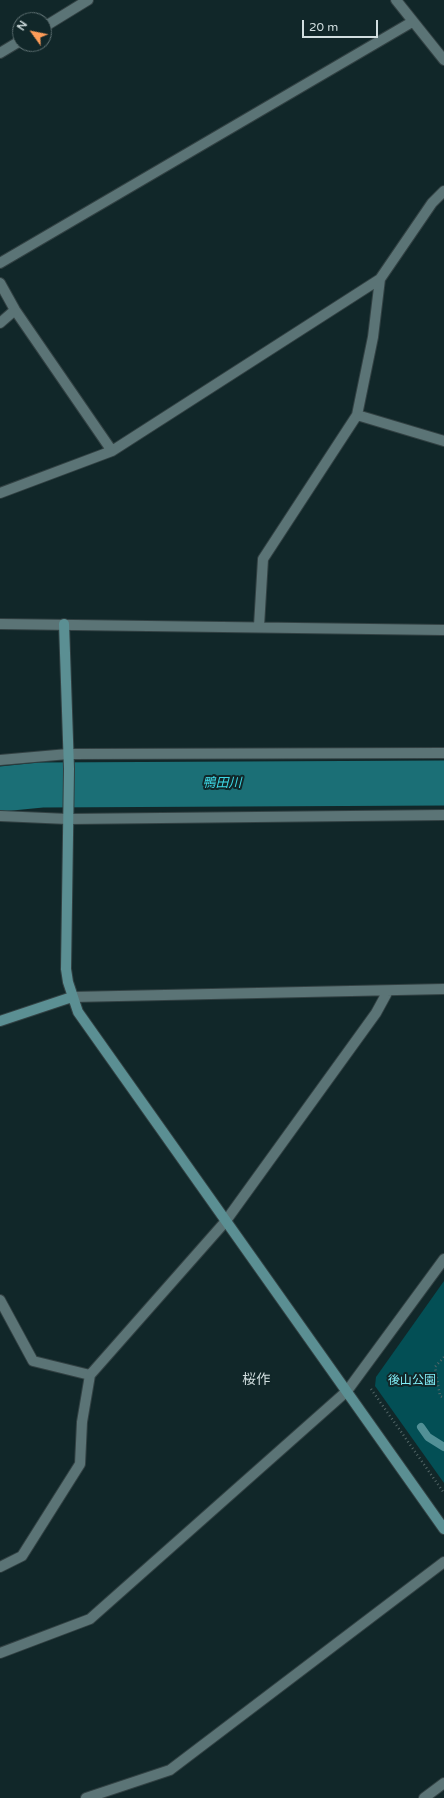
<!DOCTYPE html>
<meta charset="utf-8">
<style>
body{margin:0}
#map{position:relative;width:444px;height:1798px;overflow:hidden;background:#112729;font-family:"Varela Round",sans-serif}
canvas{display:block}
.north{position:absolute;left:12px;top:12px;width:40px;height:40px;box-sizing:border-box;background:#112729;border:1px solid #5e7072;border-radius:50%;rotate:303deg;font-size:11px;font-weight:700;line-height:16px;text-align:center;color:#d1dedf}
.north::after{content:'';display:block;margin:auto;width:14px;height:18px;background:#fe9c58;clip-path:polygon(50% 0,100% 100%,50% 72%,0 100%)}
.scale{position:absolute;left:302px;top:20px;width:76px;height:18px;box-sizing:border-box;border:2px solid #d1dedf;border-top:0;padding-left:5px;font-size:12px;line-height:14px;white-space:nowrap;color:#d1dedf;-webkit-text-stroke:3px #112729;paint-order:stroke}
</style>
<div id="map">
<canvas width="444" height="1798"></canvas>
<div class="north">N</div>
<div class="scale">20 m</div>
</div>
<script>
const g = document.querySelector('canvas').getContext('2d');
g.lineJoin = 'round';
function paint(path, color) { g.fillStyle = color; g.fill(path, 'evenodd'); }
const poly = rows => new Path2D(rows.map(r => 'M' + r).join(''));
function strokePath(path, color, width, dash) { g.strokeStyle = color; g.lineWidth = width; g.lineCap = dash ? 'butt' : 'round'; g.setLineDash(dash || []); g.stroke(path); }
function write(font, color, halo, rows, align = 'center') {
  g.font = font + ' "Varela Round","Noto Sans JP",sans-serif'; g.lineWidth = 4; g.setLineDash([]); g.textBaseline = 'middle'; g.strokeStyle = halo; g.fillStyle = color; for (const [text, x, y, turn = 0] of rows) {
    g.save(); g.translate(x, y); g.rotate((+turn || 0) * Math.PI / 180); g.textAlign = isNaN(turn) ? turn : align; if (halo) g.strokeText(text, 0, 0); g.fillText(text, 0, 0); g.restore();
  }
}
paint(poly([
 [444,1281,444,1483,375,1386,376,1377]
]), '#034f55');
strokePath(poly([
 [421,1427,428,1437,444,1447]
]), '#529096', 8);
strokePath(poly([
 [0,789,41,785,444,783]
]), '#1b6f76', 45);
const street = poly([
 [396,0,444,60],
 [44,27,88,0],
 [0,53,20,41],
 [0,263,412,22],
 [0,283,15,310,112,451],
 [0,323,15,310],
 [357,415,444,441],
 [0,493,112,451,380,279,432,203,444,191],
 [0,624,444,630],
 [259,626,263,559,357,415,373,337,380,279],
 [0,760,68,754,444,753],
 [0,816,68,819,444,815],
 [72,997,444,989],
 [0,1300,33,1361,90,1375,225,1222,376,1013,388,991],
 [0,1567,22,1556,80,1464,82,1422,90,1375],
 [0,1653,90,1619,347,1391,444,1259],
 [86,1798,170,1770,444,1562],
 [424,1798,444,1783]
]);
const secondary = poly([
 [64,624,69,769,66,969,68,982,78,1012,444,1529],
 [0,1021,72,997]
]);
strokePath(street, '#324143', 12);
strokePath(secondary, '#324143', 12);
strokePath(poly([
 [444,1357,435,1367,440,1396,444,1398],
 [371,1389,444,1493]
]), '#546768', 2.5, [1, 3]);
strokePath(street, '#5b7476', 10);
strokePath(secondary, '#5b8f93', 10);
write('12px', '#82eef8', '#112729', [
 ["後山公園",412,1381]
]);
write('italic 13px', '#3edae7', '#112729', [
 ["鴨田川",222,784]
]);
write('14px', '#d1dedf', '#112729', [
 ["桜作",256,1380]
]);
</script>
